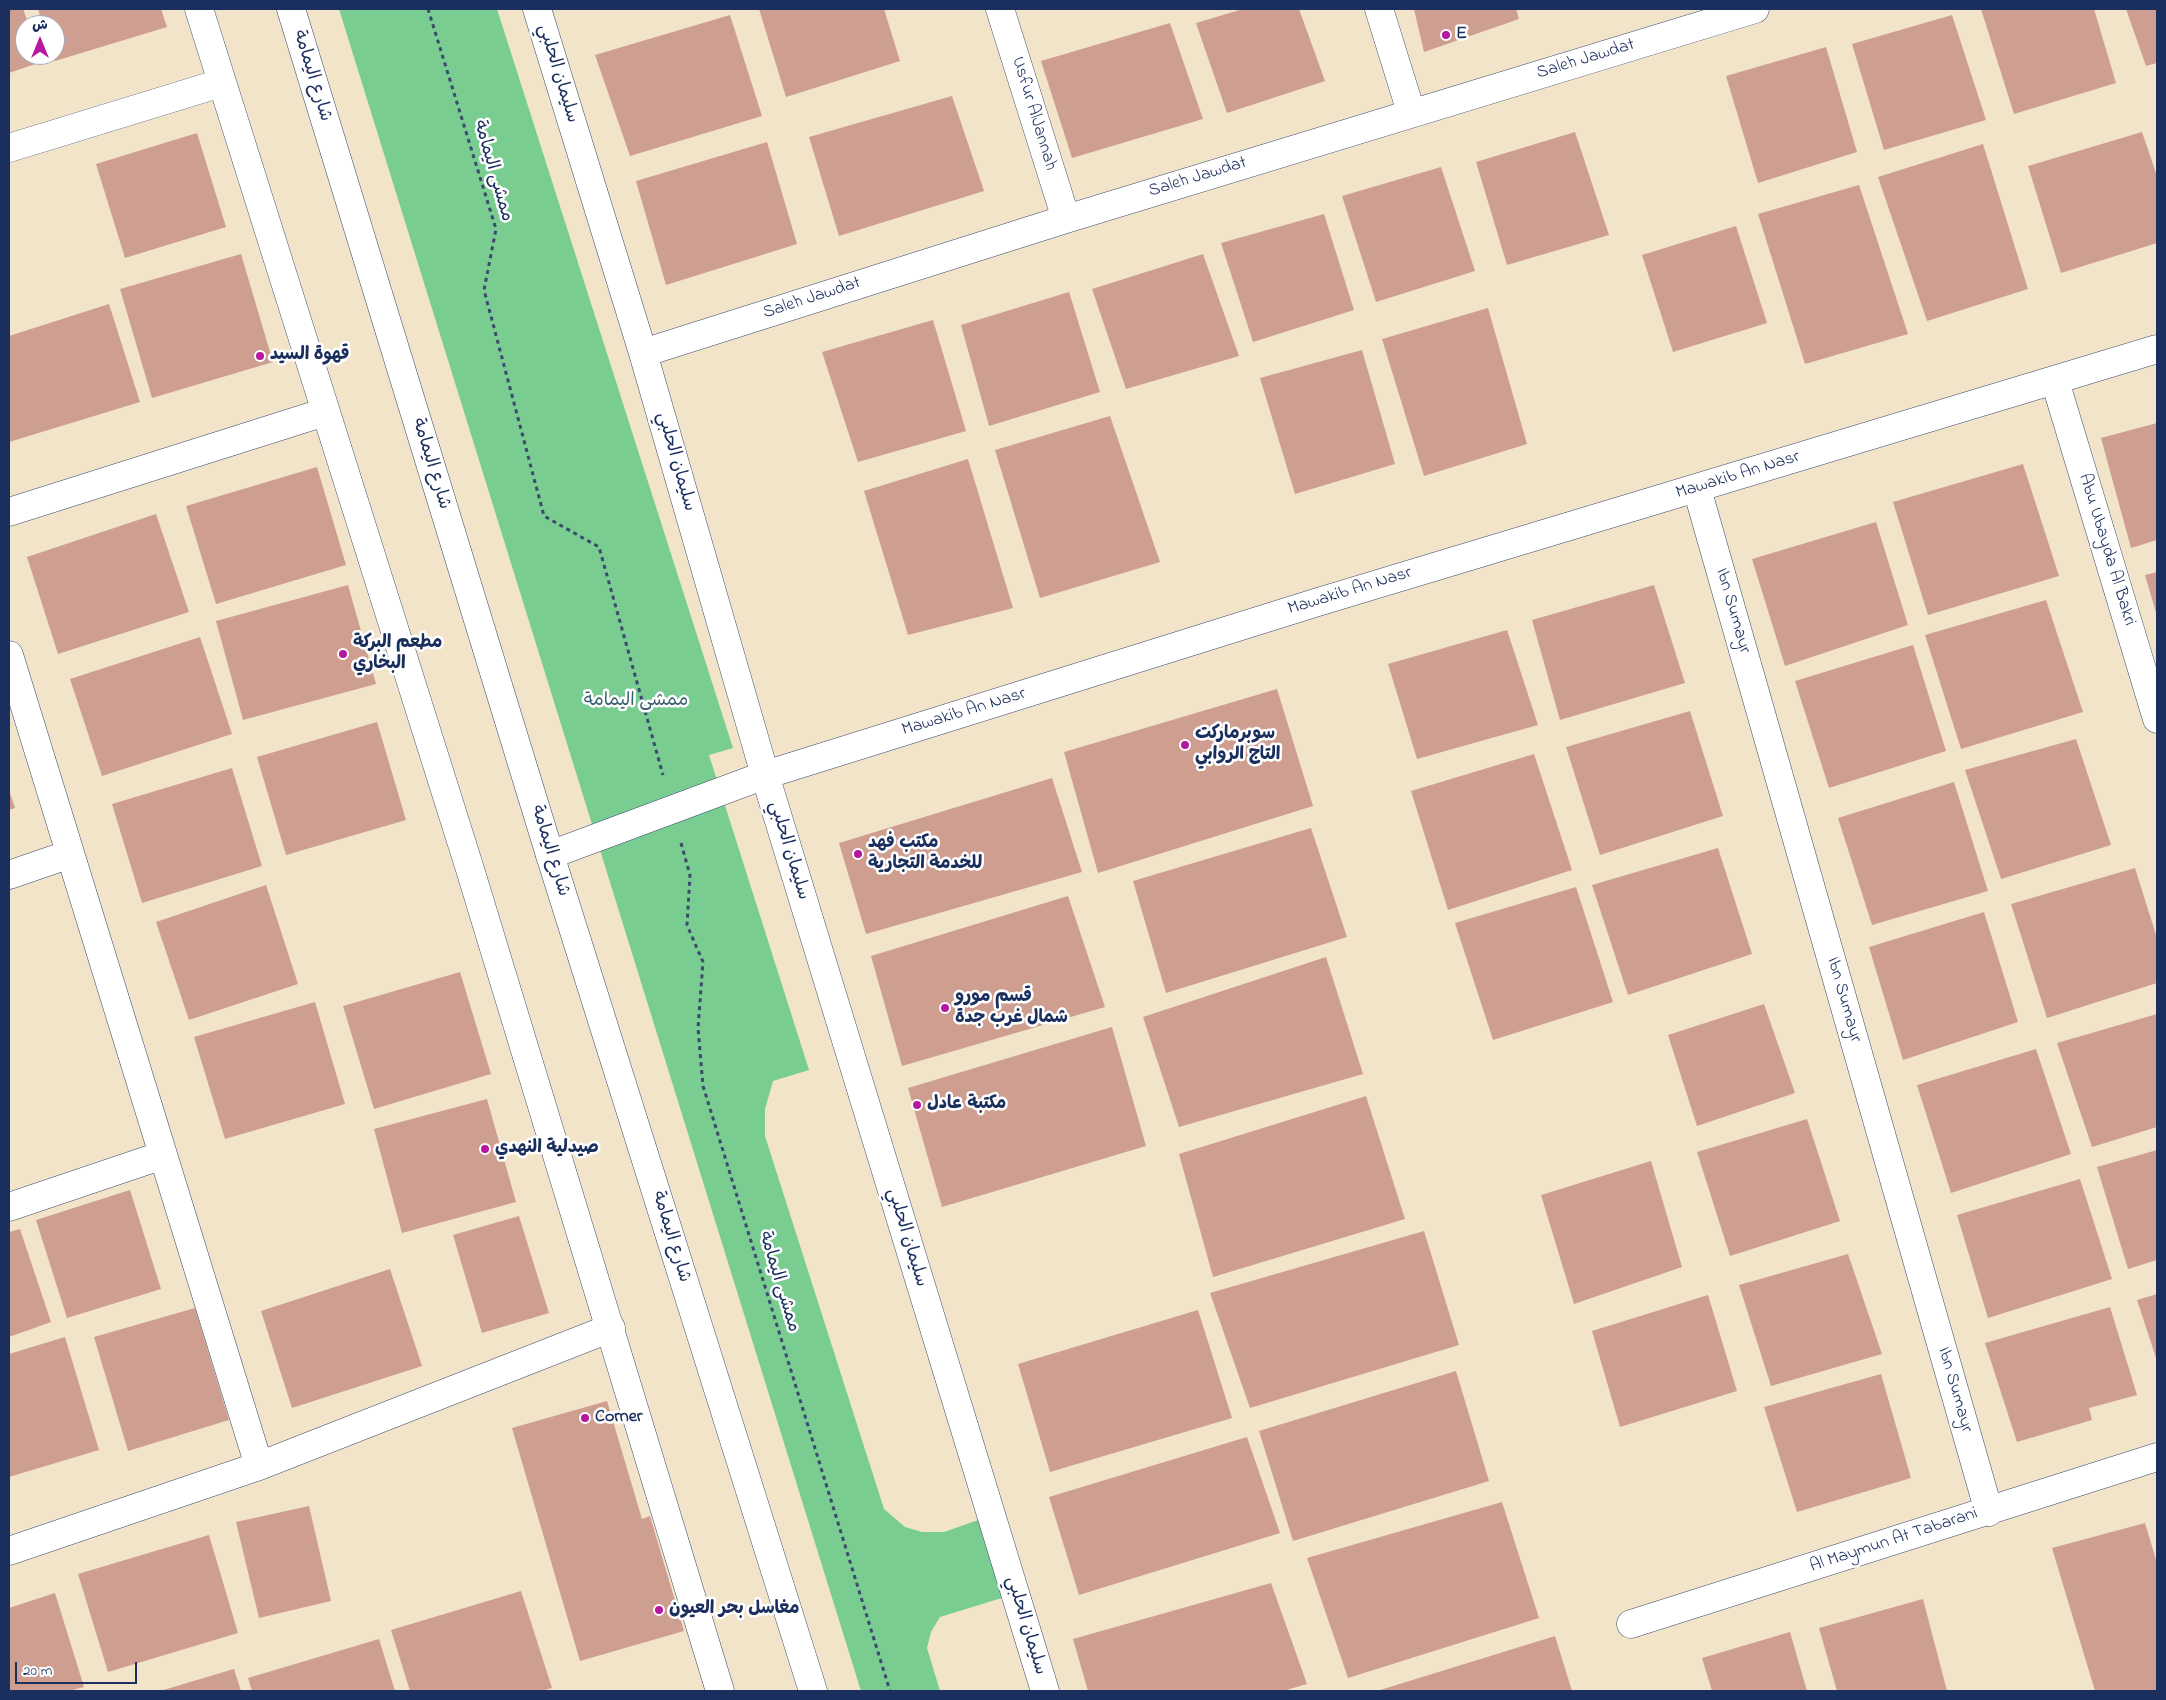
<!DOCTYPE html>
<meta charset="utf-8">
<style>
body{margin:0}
#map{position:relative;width:2166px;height:1700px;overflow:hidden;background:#f2e4c9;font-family:"Indie Flower","Playpen Sans Arabic",sans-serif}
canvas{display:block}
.frame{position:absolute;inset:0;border:10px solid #1b2f5e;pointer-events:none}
.north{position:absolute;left:15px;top:15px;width:50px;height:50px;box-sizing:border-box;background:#fff;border:1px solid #a4acbf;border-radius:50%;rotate:0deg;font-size:14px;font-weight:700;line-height:20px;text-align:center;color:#1b2f5e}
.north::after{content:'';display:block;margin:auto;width:18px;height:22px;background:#b5179e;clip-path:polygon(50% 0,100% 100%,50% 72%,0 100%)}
.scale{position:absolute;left:15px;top:1662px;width:122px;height:22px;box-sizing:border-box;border:2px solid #1b2f5e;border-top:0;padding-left:6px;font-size:15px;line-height:18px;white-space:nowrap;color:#1b2f5e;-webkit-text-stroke:4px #fff;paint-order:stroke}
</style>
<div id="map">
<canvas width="2166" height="1700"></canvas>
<div class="frame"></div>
<div class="north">ش</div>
<div class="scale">20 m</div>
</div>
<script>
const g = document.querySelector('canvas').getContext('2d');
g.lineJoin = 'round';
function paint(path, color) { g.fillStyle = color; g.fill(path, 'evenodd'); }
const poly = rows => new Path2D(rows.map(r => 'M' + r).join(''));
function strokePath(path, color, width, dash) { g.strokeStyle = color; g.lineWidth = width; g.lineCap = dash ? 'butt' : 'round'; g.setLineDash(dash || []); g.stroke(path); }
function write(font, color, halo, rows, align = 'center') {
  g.font = font + ' "Indie Flower","Playpen Sans Arabic",sans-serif'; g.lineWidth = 5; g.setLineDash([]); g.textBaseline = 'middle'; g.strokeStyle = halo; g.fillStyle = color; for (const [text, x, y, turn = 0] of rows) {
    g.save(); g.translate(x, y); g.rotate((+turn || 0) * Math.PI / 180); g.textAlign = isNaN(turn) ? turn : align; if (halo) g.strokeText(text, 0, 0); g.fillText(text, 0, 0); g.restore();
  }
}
paint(poly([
 [339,9,497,9,733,748,709,755,809,1070,773,1081,765,1109,765,1136,884,1509,905,1527,922,1532,944,1532,981,1519,1005,1597,940,1617,931,1632,927,1648,940,1691,861,1691]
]), '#79cd91');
paint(poly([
 [9,9,23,9,29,25,25,25,25,55,39,55,41,62,9,73],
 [38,9,161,9,167,27,55,61,53,55,55,55,55,25,43,25],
 [759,9,884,9,900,61,786,97],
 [1243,9,1299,9,1325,81,1227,113,1196,23],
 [1414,9,1516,9,1519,19,1424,52],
 [1981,9,2094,9,2116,83,2014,114],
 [2126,9,2157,9,2157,63,2146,66],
 [730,15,762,116,630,156,595,55],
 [1952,15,1986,120,1884,150,1852,44],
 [1170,23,1203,119,1072,158,1041,61],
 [1826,47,1857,152,1758,183,1726,76],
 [952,96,984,191,839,236,809,137],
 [1575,132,1609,235,1507,265,1476,162],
 [2142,132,2157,176,2157,243,2061,273,2028,166],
 [197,133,226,227,125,258,96,164],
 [767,142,797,244,666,285,636,181],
 [1983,144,2028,289,1927,321,1878,177],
 [1441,167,1475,271,1376,302,1342,196],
 [1859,185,1908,334,1805,364,1758,214],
 [1324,214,1354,310,1253,342,1221,243],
 [1736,226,1767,323,1673,352,1642,255],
 [241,254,273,362,152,398,120,289],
 [1203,254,1239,356,1126,389,1092,289],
 [1069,292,1100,392,989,426,961,325],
 [109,304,140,402,9,442,9,336],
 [1488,308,1527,444,1424,476,1382,339],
 [933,320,966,431,858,462,822,352],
 [1362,350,1395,464,1295,494,1260,378],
 [1110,416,1160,562,1040,598,995,450],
 [2157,423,2157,540,2131,548,2101,438],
 [968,459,1013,608,908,635,864,491],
 [2023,464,2059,576,1928,615,1893,502],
 [317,467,346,565,216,604,186,506],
 [156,514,189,612,58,654,27,557],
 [1876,522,1908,625,1785,666,1752,559],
 [2157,572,2157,616,2145,575],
 [348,585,376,684,243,720,216,621],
 [1654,585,1685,683,1560,720,1532,620],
 [2046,600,2083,712,1961,749,1925,635],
 [1507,630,1538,725,1417,759,1388,664],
 [200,637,232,734,102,776,70,679],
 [1913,645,1946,751,1829,788,1795,681],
 [1277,689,1313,806,1098,873,1064,752],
 [1690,711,1723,816,1600,855,1566,747],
 [377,722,406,820,286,855,257,757],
 [2076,739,2111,845,2001,879,1965,770],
 [1534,754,1572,870,1448,910,1411,791],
 [232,768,262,866,142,903,112,804],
 [1052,778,1082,872,866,934,839,843],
 [1954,782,1988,891,1872,925,1838,818],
 [9,790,15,808,9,810],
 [1311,828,1347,937,1166,993,1133,881],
 [1718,848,1752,954,1628,995,1592,885],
 [2135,868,2157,938,2157,983,2047,1018,2011,904],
 [266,885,298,984,189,1020,156,922],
 [1576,887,1613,1002,1493,1040,1455,923],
 [1068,896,1105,1007,902,1066,871,956],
 [1984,912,2018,1022,1903,1060,1869,947],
 [1326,957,1363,1074,1179,1127,1143,1017],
 [460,972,491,1074,374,1109,343,1006],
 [315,1002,345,1104,225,1139,194,1037],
 [1764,1004,1795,1093,1697,1126,1668,1035],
 [2157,1014,2157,1127,2092,1147,2057,1043],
 [1112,1027,1146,1146,942,1207,908,1088],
 [2036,1049,2071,1154,1951,1193,1917,1085],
 [1366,1096,1405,1219,1213,1277,1179,1154],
 [487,1099,516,1202,402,1233,374,1129],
 [1807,1119,1840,1221,1730,1256,1697,1152],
 [2157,1150,2157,1260,2128,1269,2097,1167],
 [1651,1161,1682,1267,1574,1304,1541,1195],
 [2080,1179,2112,1279,1988,1318,1957,1215],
 [130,1190,161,1289,67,1318,36,1220],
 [519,1216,549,1313,482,1333,453,1235],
 [20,1229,51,1322,9,1337,9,1232],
 [1424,1231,1459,1345,1250,1408,1210,1293],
 [1848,1254,1882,1354,1771,1386,1739,1285],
 [390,1269,422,1366,292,1408,261,1311],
 [2157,1294,2157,1361,2137,1300],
 [1708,1295,1737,1391,1620,1427,1592,1331],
 [2110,1307,2137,1395,2089,1408,2092,1420,2017,1442,1985,1343],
 [195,1308,229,1420,128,1451,94,1337],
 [1198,1310,1232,1418,1050,1472,1018,1364],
 [65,1337,99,1450,9,1477,9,1354],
 [1456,1371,1489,1481,1293,1541,1259,1431],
 [1881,1374,1911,1478,1797,1512,1764,1407],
 [607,1401,642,1519,650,1516,684,1631,580,1661,512,1428],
 [1247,1437,1280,1533,1079,1595,1049,1497],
 [1502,1502,1539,1618,1348,1678,1307,1558],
 [309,1506,331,1601,259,1618,236,1522],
 [2145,1523,2157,1563,2157,1691,2095,1691,2052,1548],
 [209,1535,238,1633,108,1672,78,1574],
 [1271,1583,1307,1684,1283,1691,1088,1691,1073,1639],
 [521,1591,552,1688,541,1691,410,1691,391,1630],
 [55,1593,84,1687,69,1691,9,1691,9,1608],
 [1923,1599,1947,1691,1837,1691,1819,1628],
 [1790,1632,1807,1691,1712,1691,1702,1658],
 [1555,1636,1572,1691,1377,1691],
 [379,1639,395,1691,252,1691,248,1678],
 [234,1669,241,1691,160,1691]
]), '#ce9f90');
const minor = poly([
 [537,9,643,353,765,775,1045,1691],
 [1000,9,1066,219],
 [1379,9,1411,112],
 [9,148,221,83],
 [643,353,1066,219,1755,9],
 [2055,381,2157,719],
 [1697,489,1989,1512],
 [9,512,325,412],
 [9,655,259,1466],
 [550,855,765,775,1318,602,2157,349],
 [9,875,70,854],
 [9,1207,163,1155],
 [9,1551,259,1466,611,1328],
 [1631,1624,2157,1457]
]);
const major = poly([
 [199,9,469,866,720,1691],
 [291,9,550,855,813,1691]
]);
strokePath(minor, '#3b4a6e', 29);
strokePath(major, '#3b4a6e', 29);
strokePath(poly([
 [428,9,496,229,484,290,544,516,599,547,663,775],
 [681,843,690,875,687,925,703,962,698,1028,703,1086,890,1691]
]), '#3b4a6e', 3, [4, 4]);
strokePath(minor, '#fff', 28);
strokePath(major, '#fff', 28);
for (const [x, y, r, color] of [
 [1446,35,5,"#b5179e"],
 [260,356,5,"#b5179e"],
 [343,654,5,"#b5179e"],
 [1185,745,5,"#b5179e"],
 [858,854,5,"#b5179e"],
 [945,1008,5,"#b5179e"],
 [917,1105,5,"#b5179e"],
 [485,1149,5,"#b5179e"],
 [585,1418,5,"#b5179e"],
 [659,1610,5,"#b5179e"]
]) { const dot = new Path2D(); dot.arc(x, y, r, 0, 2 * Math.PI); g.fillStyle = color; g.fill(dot); strokePath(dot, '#fff', 2); }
write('bold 18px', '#1b2f5e', '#fff', [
 ["E",1456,35],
 ["قهوة السيد",270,356],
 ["مطعم البركة",353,644],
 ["البخاري",353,665],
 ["سوبرماركت",1195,735],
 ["التاج الروابي",1195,756],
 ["مكتب فهد",868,844],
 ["للخدمة التجارية",868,865],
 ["قسم مورو",955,998],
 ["شمال غرب جدة",955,1019],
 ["مكتبة عادل",927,1105],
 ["صيدلية النهدي",495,1149],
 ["Corner",595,1418],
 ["مغاسل بحر العيون",669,1610]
], 'left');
write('18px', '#1b2f5e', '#fff', [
 ["Saleh Jawdat",1586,60,-17],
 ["سليمان الحلبي",557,74,73],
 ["شارع اليمامة",311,76,73],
 ["Usfur AlJannah",1033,114,73],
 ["ممشى اليمامة",492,171,74],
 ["Saleh Jawdat",1198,178,-17],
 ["Saleh Jawdat",812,299,-18],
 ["سليمان الحلبي",675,462,74],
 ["شارع اليمامة",430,464,73],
 ["Mawakib An Nasr",1738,476,-17],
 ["Abu Ubayda Al Bakri",2106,550,73],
 ["Mawakib An Nasr",1350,592,-17],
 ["Ibn Sumayr",1732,611,74],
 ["Mawakib An Nasr",964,713,-17],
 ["شارع اليمامة",549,851,73],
 ["سليمان الحلبي",788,851,73],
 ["Ibn Sumayr",1843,1000,74],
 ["شارع اليمامة",670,1237,73],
 ["سليمان الحلبي",906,1238,73],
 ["ممشى اليمامة",778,1282,73],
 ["Ibn Sumayr",1954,1390,74],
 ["Al Maymun At Tabarani",1894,1541,-18],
 ["سليمان الحلبي",1025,1626,73]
]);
write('18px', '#375e6d', '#fff', [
 ["ممشى اليمامة",636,702]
]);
</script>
